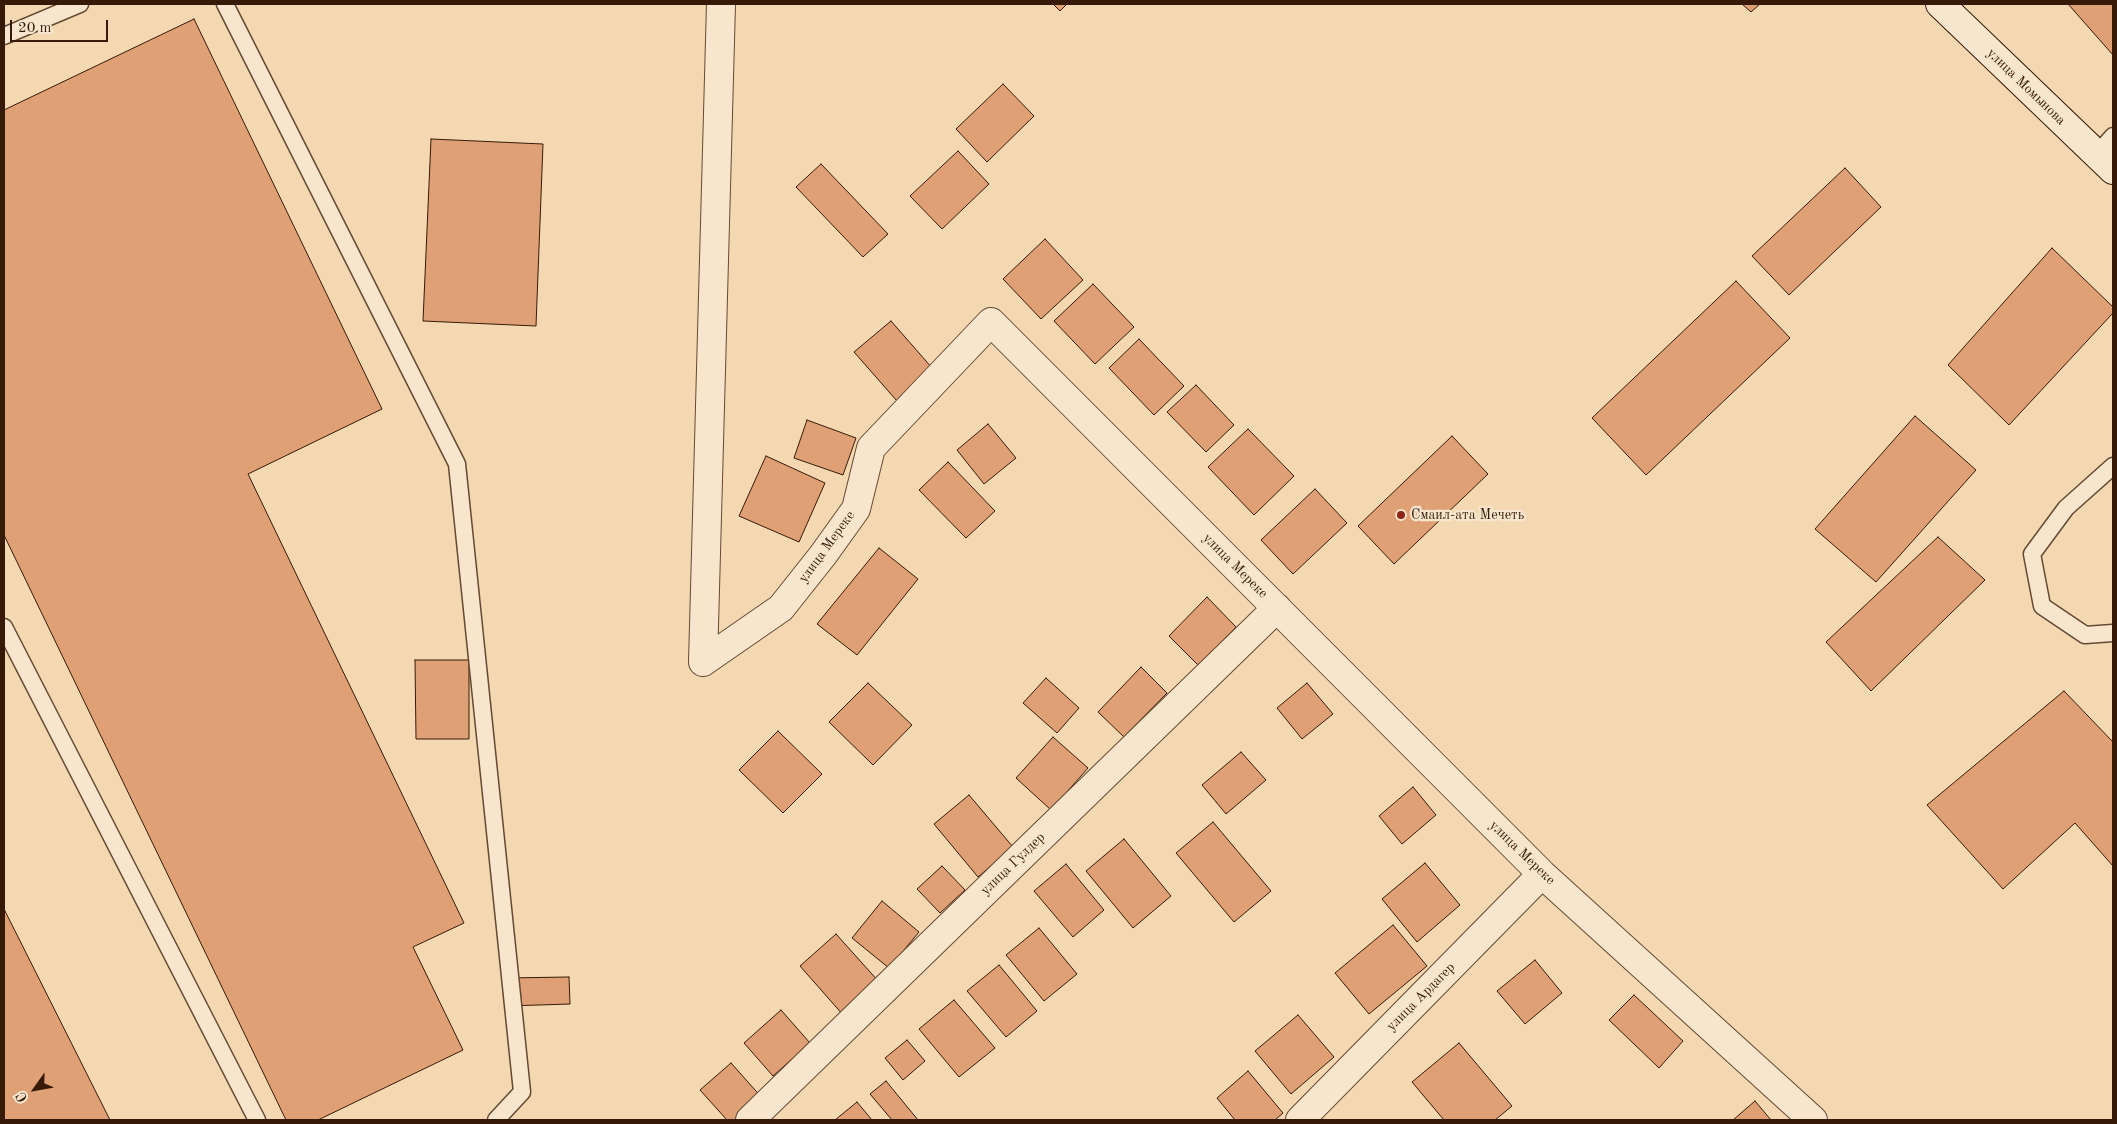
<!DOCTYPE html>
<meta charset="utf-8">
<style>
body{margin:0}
#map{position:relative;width:2117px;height:1124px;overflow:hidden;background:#f3d8b2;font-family:"Old Standard TT",serif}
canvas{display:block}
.frame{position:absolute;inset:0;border:5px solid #361907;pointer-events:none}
.north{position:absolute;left:10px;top:1064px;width:50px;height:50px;-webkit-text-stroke:4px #f7e6cd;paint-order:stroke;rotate:238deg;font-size:14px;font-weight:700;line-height:20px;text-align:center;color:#361907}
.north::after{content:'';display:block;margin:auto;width:18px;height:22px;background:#361907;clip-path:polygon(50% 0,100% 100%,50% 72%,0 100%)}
.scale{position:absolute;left:10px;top:20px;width:98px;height:22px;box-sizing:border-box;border:2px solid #361907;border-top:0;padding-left:6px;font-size:15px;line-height:18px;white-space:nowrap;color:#361907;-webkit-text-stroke:4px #f7e6cd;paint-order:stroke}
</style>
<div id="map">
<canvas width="2117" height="1124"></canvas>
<div class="frame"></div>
<div class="north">С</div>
<div class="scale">20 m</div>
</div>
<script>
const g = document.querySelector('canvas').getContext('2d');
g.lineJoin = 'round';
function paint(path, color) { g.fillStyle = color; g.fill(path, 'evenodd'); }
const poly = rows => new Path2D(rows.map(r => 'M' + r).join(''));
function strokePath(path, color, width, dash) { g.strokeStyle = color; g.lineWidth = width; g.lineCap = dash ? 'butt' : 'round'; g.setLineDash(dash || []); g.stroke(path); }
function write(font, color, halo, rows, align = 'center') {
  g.font = font + ' "Old Standard TT",serif'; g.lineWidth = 4.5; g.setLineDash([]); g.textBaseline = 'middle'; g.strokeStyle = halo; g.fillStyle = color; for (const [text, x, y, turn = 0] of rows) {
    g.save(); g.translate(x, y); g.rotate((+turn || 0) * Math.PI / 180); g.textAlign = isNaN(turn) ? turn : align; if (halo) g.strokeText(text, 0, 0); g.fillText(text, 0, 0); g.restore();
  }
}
const building = poly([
 [1053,4,1067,4,1060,11,1053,4],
 [1742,4,1760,4,1751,12,1742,4],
 [2068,4,2113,4,2113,55,2068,4],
 [194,19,382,409,248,474,464,923,413,947,463,1050,318,1120,286,1120,4,535,4,110,194,19],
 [1003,84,1034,116,987,162,956,129,1003,84],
 [431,139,543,144,536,326,423,321,431,139],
 [958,151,989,184,942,229,910,196,958,151],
 [821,164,888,234,863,257,796,187,821,164],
 [1845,168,1881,207,1789,295,1752,256,1845,168],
 [1045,239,1083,280,1041,319,1003,279,1045,239],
 [2052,248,2113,307,2113,313,2009,425,1948,365,2052,248],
 [1736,281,1790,338,1646,475,1592,418,1736,281],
 [1093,284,1134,327,1095,364,1054,321,1093,284],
 [891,321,933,369,897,401,854,352,891,321],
 [1139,339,1184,386,1154,415,1109,368,1139,339],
 [1196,385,1234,425,1206,452,1167,412,1196,385],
 [1915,416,1976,470,1876,582,1815,529,1915,416],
 [807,420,856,438,843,475,794,458,807,420],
 [988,424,1016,458,984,484,957,450,988,424],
 [1248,429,1294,476,1254,515,1208,467,1248,429],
 [1452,436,1488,474,1394,564,1358,526,1452,436],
 [766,456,825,483,799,542,739,516,766,456],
 [948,462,995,511,966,538,919,490,948,462],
 [1315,489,1347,523,1293,574,1261,540,1315,489],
 [1938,537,1985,580,1871,691,1826,642,1938,537],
 [879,548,918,579,857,655,817,624,879,548],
 [1207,597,1236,627,1199,666,1169,636,1207,597],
 [415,660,469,660,469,739,416,739,415,660],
 [1141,667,1167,693,1124,737,1098,712,1141,667],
 [1046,678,1079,708,1057,733,1023,703,1046,678],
 [868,683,912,725,873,765,829,722,868,683],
 [1307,683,1333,714,1302,739,1277,708,1307,683],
 [2064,691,2113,742,2113,866,2075,823,2003,889,1927,805,2064,691],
 [778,731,822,774,783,813,739,770,778,731],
 [1053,737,1088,768,1051,810,1016,778,1053,737],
 [1241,752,1266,780,1226,814,1202,785,1241,752],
 [1413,787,1436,815,1402,844,1379,816,1413,787],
 [969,795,1013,847,978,877,934,824,969,795],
 [1213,822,1271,891,1234,922,1176,853,1213,822],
 [1124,839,1171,896,1133,928,1086,871,1124,839],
 [1425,863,1460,905,1417,942,1382,899,1425,863],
 [1066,864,1104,910,1073,937,1034,891,1066,864],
 [942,866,965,890,940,913,917,889,942,866],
 [882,901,919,932,889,968,852,938,882,901],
 [4,909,110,1120,4,1120,4,909],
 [1393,925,1427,966,1369,1014,1335,973,1393,925],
 [1039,928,1077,974,1044,1001,1006,955,1039,928],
 [836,934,880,983,844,1016,800,966,836,934],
 [1535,960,1562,993,1525,1024,1497,991,1535,960],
 [999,965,1037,1011,1006,1037,967,991,999,965],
 [569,977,570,1004,507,1006,506,978,569,977],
 [1634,995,1683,1041,1659,1068,1609,1020,1634,995],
 [954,1000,995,1048,959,1077,919,1029,954,1000],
 [781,1010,810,1043,773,1076,744,1043,781,1010],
 [1298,1015,1334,1057,1291,1094,1255,1051,1298,1015],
 [907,1040,925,1061,903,1080,885,1058,907,1040],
 [1459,1043,1512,1106,1495,1120,1444,1120,1412,1082,1459,1043],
 [731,1063,764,1100,740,1120,727,1120,700,1090,731,1063],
 [1248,1071,1283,1113,1275,1120,1235,1120,1217,1098,1248,1071],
 [886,1081,918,1120,892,1120,870,1094,886,1081],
 [1755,1101,1771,1120,1733,1120,1755,1101],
 [857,1102,872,1120,835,1120,857,1102]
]);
paint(building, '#e0a076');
strokePath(building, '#361907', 1);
const service = poly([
 [225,4,457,464,522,1092,496,1120],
 [4,36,80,4],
 [2096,155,2113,136],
 [2113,466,2066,508,2032,554,2042,606,2085,635,2113,633],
 [4,627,257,1120]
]);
const minor = poly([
 [703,662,781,608,823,555,856,509,871,448,991,322,1542,874,1813,1120],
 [703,662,721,4],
 [750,1120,1277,608],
 [1300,1120,1542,874]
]);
const secondary = poly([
 [1940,4,2113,170]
]);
strokePath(service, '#654932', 19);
strokePath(minor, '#654932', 30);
strokePath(secondary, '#361907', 30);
strokePath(service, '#f7e6cd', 16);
strokePath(minor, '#f7e6cd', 28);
strokePath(secondary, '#f7e6cd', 28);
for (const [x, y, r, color] of [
 [1401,515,5,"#8f2418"]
]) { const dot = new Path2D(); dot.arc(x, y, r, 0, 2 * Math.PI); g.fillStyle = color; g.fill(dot); strokePath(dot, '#f7e6cd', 2); }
write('14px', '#361907', '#f7e6cd', [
 ["улица Момынова",2026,87,44],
 ["улица Мереке",827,547,-54],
 ["улица Мереке",1235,566,45],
 ["улица Мереке",1522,853,44],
 ["улица Гулдер",1013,864,-44],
 ["улица Ардагер",1421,997,-45]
]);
write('14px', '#361907', '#f7e6cd', [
 ["Смаил-ата Мечеть",1411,515]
], 'left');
</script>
